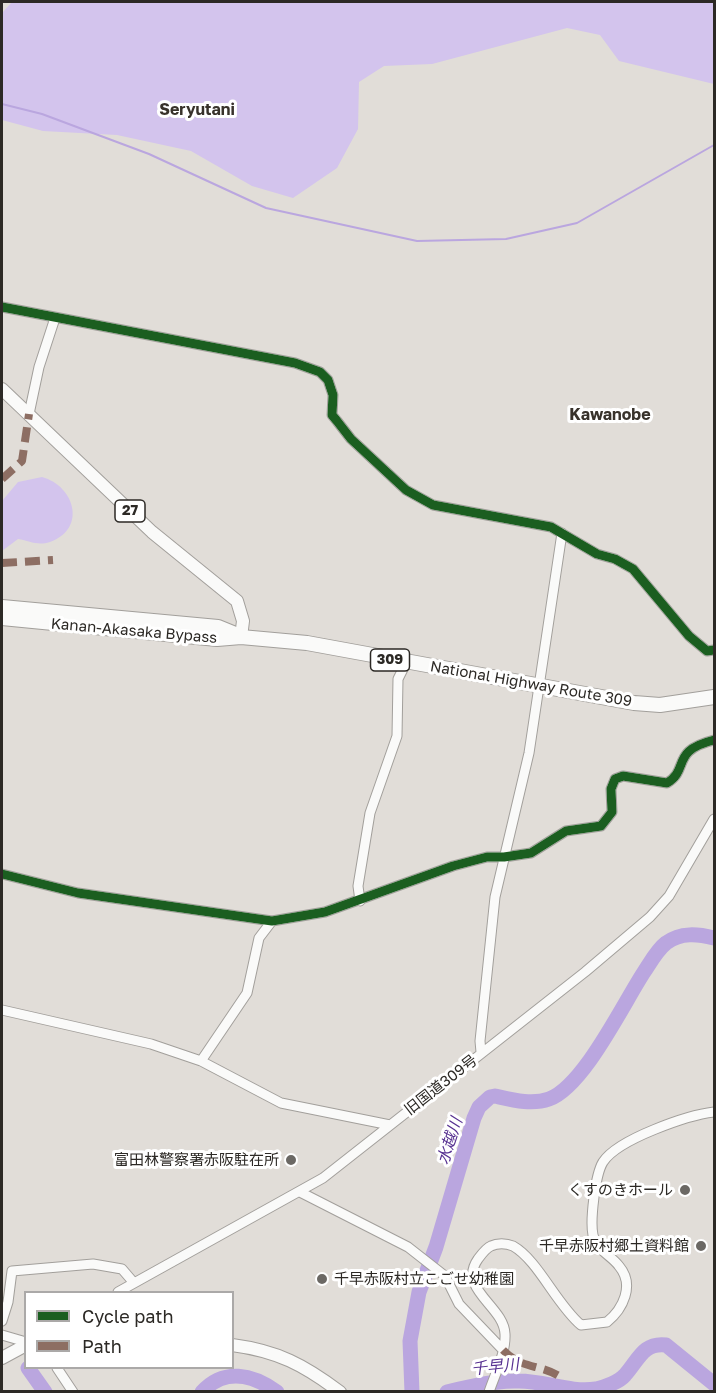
<!DOCTYPE html>
<meta charset="utf-8">
<style>
body{margin:0}
#map{position:relative;width:716px;height:1393px;overflow:hidden;background:#e1ddd8;font-family:"Golos Text",sans-serif}
canvas{display:block}
.frame{position:absolute;inset:0;border:3px solid #2c2925;pointer-events:none}
.legend{position:absolute;left:24px;top:1291px;width:210px;height:78px;box-sizing:border-box;background:#fff;border:2px solid #aba9a8;margin:0;padding:8px 10px;list-style:none;font-size:18px;color:#2c2925}
.legend li{display:flex;align-items:center;gap:12px;height:30px}
.legend b{width:30px;border:2px solid #aba9a8}
</style>
<div id="map">
<canvas width="716" height="1393"></canvas>
<div class="frame"></div>
<ul class="legend">
<li><b style="height:8px;background:#1b5e20"></b>Cycle path</li>
<li><b style="height:8px;background:#8d6e63"></b>Path</li>
</ul>
</div>
<script>
const c = document.querySelector('canvas').getContext('2d');
c.lineJoin = 'round';
function fill(path, color) { c.fillStyle = color; c.fill(path, 'evenodd'); }
function stroke(path, color, width, dash) { c.strokeStyle = color; c.lineWidth = width; c.lineCap = dash ? 'butt' : 'round'; c.setLineDash(dash || []); c.stroke(path); }
function label(font, color, halo, rows, align = 'center') {
  c.font = font + ' "Golos Text","Noto Sans JP",sans-serif'; c.lineWidth = 6; c.setLineDash([]); c.textBaseline = 'middle'; c.strokeStyle = halo; c.fillStyle = color; for (const [text, x, y, turn = 0] of rows) {
    c.save(); c.translate(x, y); c.rotate((+turn || 0) * Math.PI / 180); c.textAlign = isNaN(turn) ? turn : align; if (halo) c.strokeText(text, 0, 0); c.fillText(text, 0, 0); c.restore();
  }
}
fill(new Path2D(`
 M12,2H714V84L619,61L600,35L567,28L432,64L384,66L359,82L358,129L337,168L293,198L252,186L191,151L117,135L43,131L2,120V13Z
 M42,477C75,486 87,529 50,542C37,546 30,541 18,539L2,551V501L18,482Z`), '#d3c4ed');
stroke(new Path2D(`
 M2,104L42,114L149,154L266,208L417,241L506,239L577,223L714,145`), '#baa6df', 2);
stroke(new Path2D(`
 M28,1368L45,1392
 M202,1392C224,1368 252,1374 277,1392
 M412,1392L410,1341L419,1292L436,1247L474,1118L479,1107L490,1097L495,1096C513,1100 532,1105 549,1099C584,1086 623,1004 644,972C650,963 657,950 666,943C681,932 698,934 714,938
 M447,1392C470,1386 496,1380 519,1381C545,1381 570,1393 596,1389C605,1387 619,1382 625,1375C638,1361 643,1342 666,1345L714,1384`), '#baa6df', 15);
const minor = new Path2D(`
 M2,307L295,363L320,372L328,380L333,395L332,415L337,421L351,439L406,490L433,505L551,527L597,554L615,559L633,569L689,636L707,651L714,650
 M29,414L39,367L55,318
 M2,874L78,893L272,921L325,912L453,866L487,857H504L531,853L566,831L601,826L612,812L611,789L615,779L623,776L667,783C690,769 670,751 714,740
 M360,901L358,886L370,813L397,736L398,679L406,663
 M2,1010L151,1044L201,1061L281,1103L390,1125
 M481,1052L480,1041L495,897L529,753L562,533
 M201,1061L247,993L259,938L272,921
 M300,1192L408,1247L445,1276L459,1304L503,1350
 M118,1292L323,1178L585,972L650,917L669,896L714,819
 M2,1321L8,1302L12,1271L93,1264L122,1269L134,1283
 M2,1335L26,1342
 M57,1368L73,1392
 M489,1392C495,1374 506,1353 505,1334C504,1306 457,1289 478,1259C481,1255 486,1248 491,1246C497,1243 506,1243 513,1246C538,1260 556,1304 581,1325L607,1322C623,1309 635,1285 619,1266C611,1255 596,1250 593,1235C590,1221 595,1175 603,1162C618,1139 688,1115 714,1112`);
const major = new Path2D(`
 M2,389L152,532L237,601L243,621L241,637
 M232,1345C278,1351 304,1365 340,1392
 M2,1358L26,1345`);
const highway = new Path2D(`
 M2,607L218,627L240,636
 M2,618L217,639L241,637L307,643L634,703L660,705L714,697`);
stroke(minor, '#a29f9b', 11);
stroke(major, '#a29f9b', 14);
stroke(highway, '#a29f9b', 16);
stroke(minor, '#fafaf9', 9);
stroke(major, '#fafaf9', 12);
stroke(highway, '#fafaf9', 14);
stroke(new Path2D(`
 M2,479L22,461L29,414
 M2,563L53,560
 M503,1350C521,1369 539,1364 559,1376`), '#8d6e63', 8, [15, 8]);
stroke(new Path2D(`
 M2,307L295,363L320,372L328,380L333,395L332,415L337,421L351,439L406,490L433,505L551,527L597,554L615,559L633,569L689,636L707,651L714,650
 M2,874L78,893L272,921L325,912L453,866L487,857H504L531,853L566,831L601,826L612,812L611,789L615,779L623,776L667,783C690,769 670,751 714,740`), '#1b5e20', 9);
for (const [x, y, r, color] of [
 [291,1160,6,"#6b6864"],
 [685,1190,6,"#6b6864"],
 [701,1246,6,"#6b6864"],
 [322,1279,6,"#6b6864"]
]) { const dot = new Path2D(); dot.arc(x, y, r, 0, 2 * Math.PI); c.fillStyle = color; c.fill(dot); stroke(dot, '#fff', 2); }
for (const [x, y, w] of [
 [130,511,30],
 [390,660,39]
]) { const box = new Path2D(); box.roundRect(x - w / 2, y - 11, w, 22, 4.5); c.fillStyle = '#fff'; c.fill(box); stroke(box, '#2c2925', 1.5); }
label('bold 14px', '#2c2925', null, [
 ["27",130,511],
 ["309",390,660]
]);
label('15px', '#2c2925', '#fff', [
 ["Kanan-Akasaka Bypass",134,631,5],
 ["National Highway Route 309",531,684,10],
 ["旧国道309号",441,1085,-38]
]);
label('15px', '#2c2925', '#fff', [
 ["富田林警察署赤阪駐在所",279,1160],
 ["くすのきホール",673,1190],
 ["千早赤阪村郷土資料館",689,1246],
 ["千早赤阪村立こごせ幼稚園",334,1279,"left"]
], 'right');
label('bold 16px', '#38322b', '#fff', [
 ["Seryutani",197,110],
 ["Kawanobe",610,415]
]);
label('italic 16px', '#573191', '#fff', [
 ["水越川",450,1141,-72],
 ["千早川",495,1367,-6]
]);
</script>
